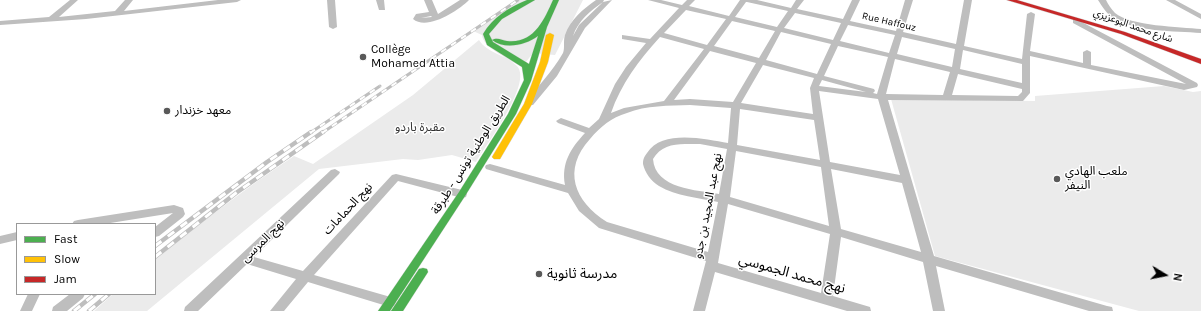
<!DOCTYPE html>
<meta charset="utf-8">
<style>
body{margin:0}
#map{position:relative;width:1201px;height:311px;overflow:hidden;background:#fff;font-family:Karla,sans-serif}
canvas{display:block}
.legend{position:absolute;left:16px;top:223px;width:140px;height:72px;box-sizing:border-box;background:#fff;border:1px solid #999;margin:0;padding:5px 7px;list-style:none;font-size:12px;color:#000}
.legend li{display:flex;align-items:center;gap:8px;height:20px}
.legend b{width:20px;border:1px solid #999}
.north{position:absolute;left:1145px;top:255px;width:40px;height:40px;-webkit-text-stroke:3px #fff;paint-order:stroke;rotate:100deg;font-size:11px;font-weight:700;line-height:16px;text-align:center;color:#000}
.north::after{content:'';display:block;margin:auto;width:14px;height:18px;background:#000;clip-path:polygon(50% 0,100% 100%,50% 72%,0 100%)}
</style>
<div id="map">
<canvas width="1201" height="311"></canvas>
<ul class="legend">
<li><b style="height:5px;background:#4caf50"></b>Fast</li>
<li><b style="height:5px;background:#ffc107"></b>Slow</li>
<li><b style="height:5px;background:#c62828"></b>Jam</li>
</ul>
<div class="north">N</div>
</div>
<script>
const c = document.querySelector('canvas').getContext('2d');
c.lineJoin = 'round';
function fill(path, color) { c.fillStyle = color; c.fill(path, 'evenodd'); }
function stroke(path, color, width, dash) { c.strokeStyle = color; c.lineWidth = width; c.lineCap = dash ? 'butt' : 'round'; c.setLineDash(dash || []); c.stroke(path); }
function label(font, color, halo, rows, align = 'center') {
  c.font = font + ' Karla,"Noto Sans Arabic",sans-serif'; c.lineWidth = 3; c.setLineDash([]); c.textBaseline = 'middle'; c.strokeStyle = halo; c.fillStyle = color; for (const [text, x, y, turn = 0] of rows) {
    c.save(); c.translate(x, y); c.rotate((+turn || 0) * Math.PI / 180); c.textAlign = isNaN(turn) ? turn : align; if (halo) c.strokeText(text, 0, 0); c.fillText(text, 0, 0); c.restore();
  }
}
fill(new Path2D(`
 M520,0H583L555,55L533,53L522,67C512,61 482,47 482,35L473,31Z
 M479,40C488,54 505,54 517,66C533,83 486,145 476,162L452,155L418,160L403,159L319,169L147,311H94L113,294H155V260C200,223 246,188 294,156L313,164L413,95Z
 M1164,86L1193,92L1201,91V311H1139L935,256L891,99L1035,101V96Z`), '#ebebeb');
const fast = new Path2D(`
 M527,0H535L502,19L489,34L493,42L529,64L538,36C526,45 505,50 492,40C497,37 502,40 507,41C534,44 544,20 553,0H559L547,27L531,81L516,114L465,196L390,311H378L459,192L508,114L524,80L522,67L487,45L483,34C493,17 508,8 527,0Z
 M423,268L427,269L428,272L403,311H391L419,269Z`);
const slow = new Path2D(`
 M550,33L554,35L548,62L532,104L500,159H494L492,157L524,104L540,62L546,35Z`);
const jam = new Path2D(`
 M1007,0H1017L1125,32L1201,59V64L1121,34Z`);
stroke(fast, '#dbdbdb', 1);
stroke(slow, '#dbdbdb', 1);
stroke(jam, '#dbdbdb', 1);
fill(new Path2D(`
 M70,0H78L59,17L115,11L125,0H133L124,11L218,0H241L237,2L86,19L0,25V21L49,17Z
 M327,0H335L337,27L333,29L329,27Z
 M376,0H384L385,10H379Z
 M424,0H432L438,14L460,0H469C458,11 427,31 413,19L416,14L429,12ZM431,16L432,17L421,18Z
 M596,0H604L603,2L612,0L585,28L557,76L533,105H527L525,103C538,86 552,72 563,53C565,48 563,41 565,35C570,20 583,9 596,0ZM603,2L579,25L573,36C578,21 590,11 603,2Z
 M648,0H661L682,5L687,0H695L689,6L729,16L740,0H757L791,8L796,0H804L797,9L843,19L852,0H860L850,21L896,31L905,0H913L903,32L956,44L964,0H972L964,46L1022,59L1027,14L1031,12L1035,14L1030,51L1083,63V52L1087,50L1091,52V65L1186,84L1073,23V19H1076L1197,83L1198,85L1197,87L1184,90L1030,56V93L1023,101L888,100L934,256L1107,306L1112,307L1113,311H1089L936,266L945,311H933L923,262L841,237L833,296L870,307L871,311H847L715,272L705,311H693L706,261L599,228L579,211L568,193L486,169L485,167L486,165L490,164L565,185C561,163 571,148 585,133L558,123L556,121L561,118L589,128L599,119L615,84L626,67L646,43L622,39V35L650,39L679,8ZM746,2H747L788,11L777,27L735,17ZM686,10L726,19L707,45L664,33ZM795,13L841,23L833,40L784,28ZM732,21L775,31L759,58L714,46ZM848,25L895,35L889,53L840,41ZM781,32L831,44L817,74L766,60ZM660,37L704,49L664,101L624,108L611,113C621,84 639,60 660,37ZM902,37L955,49L952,67L897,54ZM838,46L888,57L877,94L873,93L875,91L874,89L824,76ZM963,50L1022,64V83L960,69ZM710,51L756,63L733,102L690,99L674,100ZM895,59L950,72L943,95L886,94ZM763,65L814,78L810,88L813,114L741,103ZM958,74L1022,89V92L1018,96L952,95ZM822,80L866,92L819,86ZM819,91L878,99L900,175L830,162ZM690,105L731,108L728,143C705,139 662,129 647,153C644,157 643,159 643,164C645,173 651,181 659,186C676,196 699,198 718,202L708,252L607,222C574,201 562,170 590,139C601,126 611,118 627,113C646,105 669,106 690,105ZM740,109L814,120L820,160L737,145ZM685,144H700L727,149L719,194C697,190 655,189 653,159C660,147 672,144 685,144ZM736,151L821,167L829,226L730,197ZM831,169L902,183L921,252L841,229ZM728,204L830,234L821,293L718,263Z
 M1098,0H1106C1108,4 1111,9 1115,13C1130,26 1180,27 1201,29V33C1175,31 1133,32 1112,17C1106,13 1102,6 1098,0Z
 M1166,0H1175L1201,14V19Z
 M335,169L340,172L339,174L254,257L303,271L392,175L396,174L462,190L466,191L467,194L466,197L462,198L398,181L314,275L394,298L396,302L394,306L390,307L308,282L284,311H270L296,279L247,264L198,311H184L185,307L331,170Z
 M174,205L183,208L185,214L183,217L159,236L155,237V227L173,213L104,224H72L74,221L78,220Z
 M17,232V240L0,244V236Z
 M28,294H40L32,311H20Z
 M70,294H85L83,298L67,311H52L53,307Z`), '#bebebe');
fill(fast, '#4caf50');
fill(slow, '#ffc107');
fill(jam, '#c62828');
const railFar1 = new Path2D(`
 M310,133L380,86
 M322,133L518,0`);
const rail = new Path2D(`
 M155,246L267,162L311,132
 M155,257L236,193L323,132
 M74,311L95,294
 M89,311L109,294`);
stroke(railFar1, '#bebebe', 3);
stroke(rail, '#bebebe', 4.5);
stroke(railFar1, '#fff', 2, [6]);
stroke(rail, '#fff', 3, [8]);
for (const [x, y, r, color] of [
 [363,57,4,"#595959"],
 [167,111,4,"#595959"],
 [1057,179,4,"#595959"],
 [539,274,4,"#595959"]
]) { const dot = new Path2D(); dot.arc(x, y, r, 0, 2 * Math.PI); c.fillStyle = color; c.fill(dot); stroke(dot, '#fff', 1.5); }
label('10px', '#000', '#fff', [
 ["Rue Haffouz",889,22,13],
 ["شارع محمد البوعزيزي",1133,26,19]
]);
label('12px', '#000', '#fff', [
 ["Collège",371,50],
 ["Mohamed Attia",371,64],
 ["معهد خزندار",175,111],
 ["ملعب الهادي",1065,172],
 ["النيفر",1065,186]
], 'left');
label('12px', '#323232', '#fff', [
 ["مقبرة باردو",420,128]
]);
label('12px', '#000', '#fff', [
 ["الطريق الوطنية تونس - طبرقة",471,155,-58],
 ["نهج عبد المجيد بن جدو",708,206,-79],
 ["نهج الحمامات",348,209,-47],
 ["نهج المرسى",263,241,-45]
]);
label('14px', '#000', '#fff', [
 ["مدرسة ثانوية",547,274]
], 'left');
label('14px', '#000', '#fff', [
 ["نهج محمد الجموسي",792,274,16]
]);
</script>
